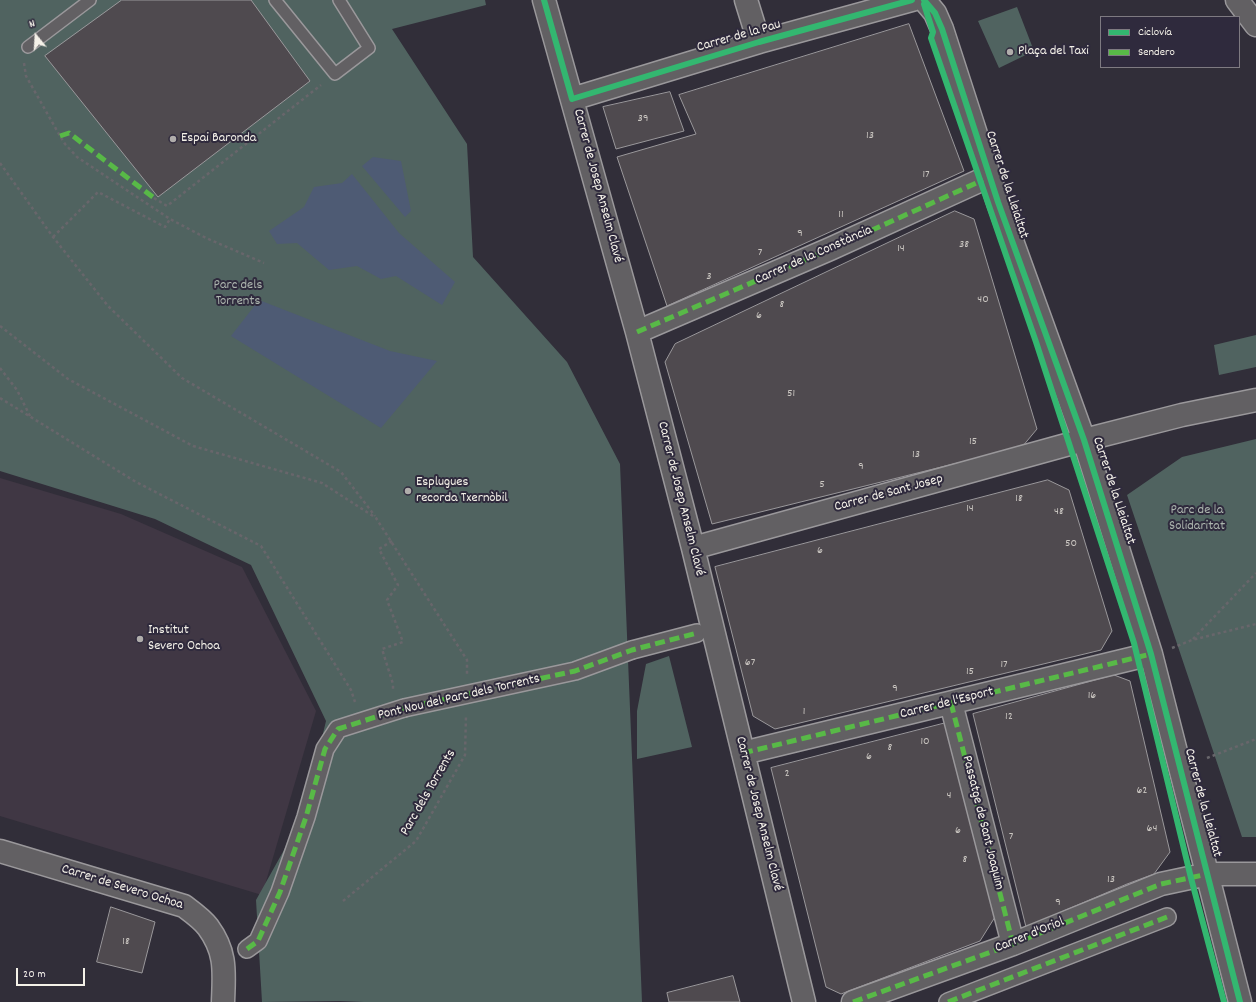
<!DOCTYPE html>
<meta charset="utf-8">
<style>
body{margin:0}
#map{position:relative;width:1256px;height:1002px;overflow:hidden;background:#312e39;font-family:Dekko,sans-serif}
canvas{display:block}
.legend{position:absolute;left:1100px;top:16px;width:140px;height:52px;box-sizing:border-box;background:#2f2a3d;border:1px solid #7e7a81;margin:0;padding:5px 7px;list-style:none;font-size:12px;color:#f4f1e8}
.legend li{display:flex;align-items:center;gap:8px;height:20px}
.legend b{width:20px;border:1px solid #7e7a81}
.north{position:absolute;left:16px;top:16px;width:40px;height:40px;-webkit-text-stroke:3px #2f2a3d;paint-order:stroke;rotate:342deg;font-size:11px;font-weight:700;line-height:16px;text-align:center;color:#f4f1e8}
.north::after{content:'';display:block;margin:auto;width:14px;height:18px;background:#f4f1e8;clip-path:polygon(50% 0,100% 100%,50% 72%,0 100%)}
.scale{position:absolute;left:16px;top:968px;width:69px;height:18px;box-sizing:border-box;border:2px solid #f4f1e8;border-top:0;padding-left:5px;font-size:12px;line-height:14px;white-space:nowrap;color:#f4f1e8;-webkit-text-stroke:3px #2f2a3d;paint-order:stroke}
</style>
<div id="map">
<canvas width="1256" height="1002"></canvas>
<ul class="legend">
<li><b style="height:5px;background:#33b770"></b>Ciclovía</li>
<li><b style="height:5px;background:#58b947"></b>Sendero</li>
</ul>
<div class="north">N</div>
<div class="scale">20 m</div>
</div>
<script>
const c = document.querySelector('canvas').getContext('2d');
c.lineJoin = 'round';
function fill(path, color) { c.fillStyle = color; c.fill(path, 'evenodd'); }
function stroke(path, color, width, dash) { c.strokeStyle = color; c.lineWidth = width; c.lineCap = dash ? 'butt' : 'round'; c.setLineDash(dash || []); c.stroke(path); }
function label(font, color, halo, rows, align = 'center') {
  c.font = font + ' Dekko,sans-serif'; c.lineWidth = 4; c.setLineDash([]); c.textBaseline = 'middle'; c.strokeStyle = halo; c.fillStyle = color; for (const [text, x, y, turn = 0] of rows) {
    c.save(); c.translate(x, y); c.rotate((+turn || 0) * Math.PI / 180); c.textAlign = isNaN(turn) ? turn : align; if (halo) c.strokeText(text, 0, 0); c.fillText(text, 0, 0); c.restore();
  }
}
fill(new Path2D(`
 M0,478L121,514L242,567L316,711L262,895L0,816Z`), '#403744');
fill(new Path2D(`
 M0,0H485L486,5L392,29L467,144L473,257L567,362L620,464L642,1002H364L340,1001L262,1002L256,900L284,850L301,809L320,746L326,721L251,565L155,519L0,471Z
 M1017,7L1034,51L999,68L978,21Z
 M1256,335V367L1219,375L1214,345Z
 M1256,439V837H1242L1127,495L1182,457Z
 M669,656L692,747L637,759V711L646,664Z`), '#506360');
fill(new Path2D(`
 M373,157L401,161L411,211L405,217L362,166Z
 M352,174L399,233L455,282L442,305L396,276L381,279L357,266L329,270L297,243L277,244L269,231L304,207L314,187L342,183Z
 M259,300L390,351L437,361L381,428L231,336Z`), '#4e5b74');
const building = new Path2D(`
 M122,0H251L310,81L158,197L45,56Z
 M909,24L964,171L667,306L617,157L696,134L679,95Z
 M670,92L684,131L616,149L603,107Z
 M955,211L974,219L1037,429L1022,447L712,524L665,362L675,344Z
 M1048,480L1069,490L1112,631L1101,650L775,729L753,716L715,567Z
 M1114,675L1130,681L1170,852L1154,874L1127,884L1026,927L973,714Z
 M946,723L995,917L980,941L841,994L826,987L771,768Z
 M111,907L155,922L142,973L97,962Z
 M733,976L740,1002H669L667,993Z`);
fill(building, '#4f4a4f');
stroke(building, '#9a989b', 1);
const service = new Path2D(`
 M275,0L335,74L369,48L339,0
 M28,47L90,0`);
const pedestrian = new Path2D(`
 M632,650L697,633
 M247,949L258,941L280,892L306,817L325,749L338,729L404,708
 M948,1002L1167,917`);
const minor = new Path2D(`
 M544,0L637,332L693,548L804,1002
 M746,0L759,42
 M924,0L935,13L942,29L998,202L1084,440L1151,654L1240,1002
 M572,99L759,42L912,0
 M637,332L830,249L990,176
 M693,548L1084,440L1182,415L1256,400
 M951,703L1013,944
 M743,753L1151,654
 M0,851L184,906C192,912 202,919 208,927C227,953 224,972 223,1002
 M853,1002L1013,944L1161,884L1208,874H1256`);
const trunk = new Path2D(`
 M1237,0L1256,25`);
stroke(service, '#9a989b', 14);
stroke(pedestrian, '#9a989b', 20);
stroke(minor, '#9a989b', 25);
stroke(trunk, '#9a989b', 25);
stroke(new Path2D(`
 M24,63L26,76L60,136L65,144L77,157L170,219L206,238L264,263
 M0,163L53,237L108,306L182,378L341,472L375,516
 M154,198L167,206L321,85
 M53,237L98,192L165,227L170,219
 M0,326L68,379L193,446L322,483L376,518L467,660V674
 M0,368L17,390L30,416
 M0,398L136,482L261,546L351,690L355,702
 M392,541L379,549L398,585L387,600L403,642L382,649L393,684V690
 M1193,639L1256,573
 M1172,648L1192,640L1256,624
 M1207,758L1256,739
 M343,901L416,841L465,755L466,715`), '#68666b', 2.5, [3, 3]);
stroke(service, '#626063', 11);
stroke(pedestrian, '#626063', 17);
stroke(minor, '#626063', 22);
stroke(trunk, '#626063', 22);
const pedestrianBridge = new Path2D(`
 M404,708L575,671L632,650`);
stroke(pedestrianBridge, '#9a989b', 20, []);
stroke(pedestrianBridge, '#626063', 17);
stroke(new Path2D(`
 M60,136L69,133L154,198
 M637,332L830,249L983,180
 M951,703L1013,944
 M743,753L1151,654
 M247,949L258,941L280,892L306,817L325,749L338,729L404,708L575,671L632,650L697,633
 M853,1002L1013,944L1161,884L1208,874
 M948,1002L1167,917`), '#58b947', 5, [10, 5]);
stroke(new Path2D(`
 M544,0L572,99L759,42L912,0
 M924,0L935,13L942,29L998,202L1084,440L1151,654L1240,1002
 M924,4L933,32L931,38L1036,342L1134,643L1191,878L1224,1002`), '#33b770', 6);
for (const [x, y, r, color] of [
 [1010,52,4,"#b0adab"],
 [173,139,4,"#b0adab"],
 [408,491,4,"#b0adab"],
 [140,639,4,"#b0adab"]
]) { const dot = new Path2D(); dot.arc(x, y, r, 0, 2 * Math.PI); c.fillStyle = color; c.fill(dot); stroke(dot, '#2f2a3d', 1.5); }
label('12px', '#cbc7c2', null, [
 ["39",643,119],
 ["13",870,136],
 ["17",926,175],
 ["11",841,215],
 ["9",800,234],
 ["38",964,245],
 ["14",901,249],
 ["7",760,253],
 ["3",709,277],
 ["40",983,300],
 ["8",782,305],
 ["6",759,316],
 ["51",791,394],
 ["15",973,442],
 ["13",916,455],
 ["9",861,467],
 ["5",822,485],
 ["18",1019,499],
 ["14",970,509],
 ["48",1059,512],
 ["50",1071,544],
 ["6",820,551],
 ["67",750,663],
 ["17",1004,665],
 ["15",970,672],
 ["9",895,689],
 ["16",1092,696],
 ["1",804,712],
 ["12",1009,717],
 ["10",925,742],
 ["8",890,748],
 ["6",869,757],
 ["2",787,774],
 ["62",1142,791],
 ["4",949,796],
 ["64",1152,829],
 ["6",958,831],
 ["7",1011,837],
 ["8",965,860],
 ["13",1111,880],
 ["9",1058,903],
 ["18",126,942]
]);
label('14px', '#f4f1e8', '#2f2a3d', [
 ["Carrer de la Pau",739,37,-16],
 ["Carrer de la Lleialtat",1006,185,72],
 ["Carrer de Josep Anselm Clavé",597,186,75],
 ["Carrer de la Constància",814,256,-24],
 ["Carrer de la Lleialtat",1113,491,72],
 ["Carrer de Sant Josep",889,494,-15],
 ["Carrer de Josep Anselm Clavé",680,499,76],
 ["Pont Nou del Parc dels Torrents",459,698,-13],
 ["Carrer de l'Esport",947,704,-14],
 ["Parc dels Torrents",429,793,-60],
 ["Carrer de la Lleialtat",1202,803,75],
 ["Carrer de Josep Anselm Clavé",758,814,76],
 ["Passatge de Sant Joaquim",982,823,76],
 ["Carrer de Severo Ochoa",122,888,17],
 ["Carrer d'Oriol",1030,936,-22]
]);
label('14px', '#f4f1e8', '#2f2a3d', [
 ["Plaça del Taxi",1018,52],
 ["Espai Baronda",181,139],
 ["Esplugues",416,483],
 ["recorda Txernòbil",416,499],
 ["Institut",148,631],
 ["Severo Ochoa",148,647]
], 'left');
label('14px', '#acb5ae', '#2f2a3d', [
 ["Parc dels",238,286],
 ["Torrents",238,302],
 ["Parc de la",1197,511],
 ["Solidaritat",1197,527]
]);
</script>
